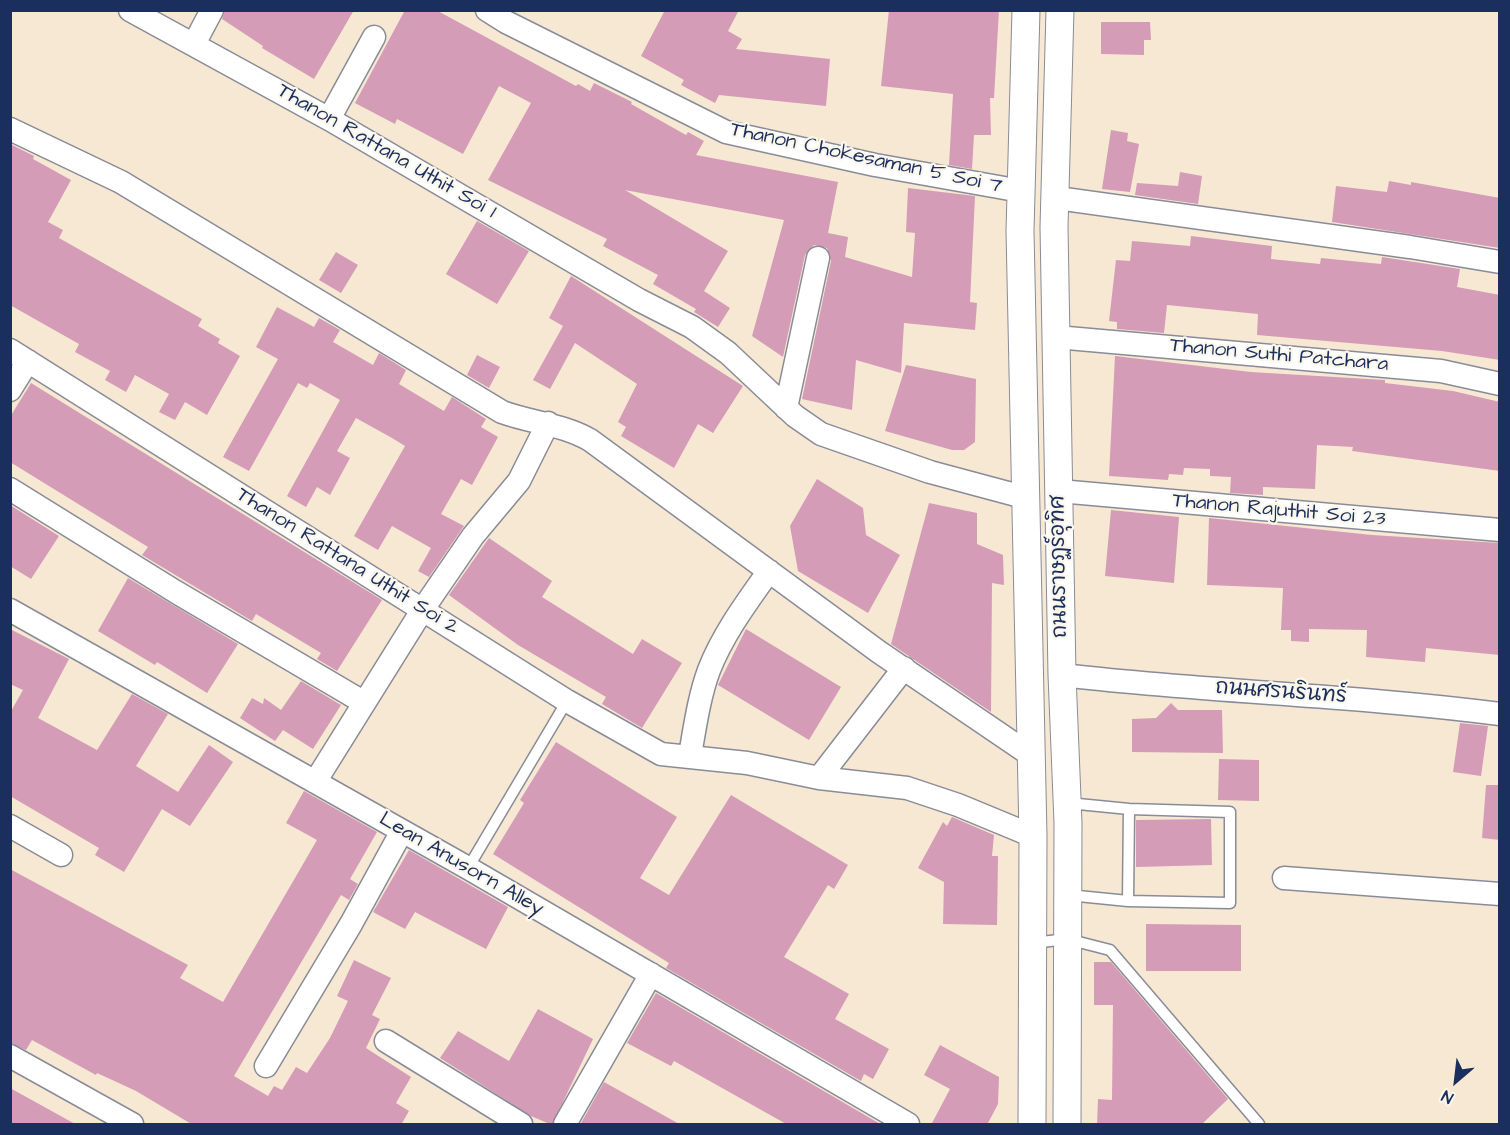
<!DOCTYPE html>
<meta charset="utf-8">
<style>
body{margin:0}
#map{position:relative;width:1510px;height:1135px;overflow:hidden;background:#f7e8d3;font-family:"Architects Daughter",sans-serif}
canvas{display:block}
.frame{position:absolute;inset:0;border:12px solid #1b2f5e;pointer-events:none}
.north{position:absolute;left:1426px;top:1051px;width:60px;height:60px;-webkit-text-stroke:4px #fbf7ec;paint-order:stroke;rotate:208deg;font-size:16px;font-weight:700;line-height:24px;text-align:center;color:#1b2f5e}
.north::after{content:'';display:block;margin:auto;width:21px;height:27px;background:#1b2f5e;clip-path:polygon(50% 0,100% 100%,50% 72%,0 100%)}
</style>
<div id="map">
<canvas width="1510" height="1135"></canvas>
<div class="frame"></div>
<div class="north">N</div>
</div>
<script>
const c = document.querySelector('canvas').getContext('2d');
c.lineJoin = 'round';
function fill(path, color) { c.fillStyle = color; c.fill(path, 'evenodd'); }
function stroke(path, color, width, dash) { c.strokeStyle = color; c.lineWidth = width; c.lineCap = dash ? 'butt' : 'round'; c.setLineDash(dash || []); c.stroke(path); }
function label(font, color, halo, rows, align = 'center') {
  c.font = font + ' "Architects Daughter","Playpen Sans Thai",sans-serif'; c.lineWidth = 4.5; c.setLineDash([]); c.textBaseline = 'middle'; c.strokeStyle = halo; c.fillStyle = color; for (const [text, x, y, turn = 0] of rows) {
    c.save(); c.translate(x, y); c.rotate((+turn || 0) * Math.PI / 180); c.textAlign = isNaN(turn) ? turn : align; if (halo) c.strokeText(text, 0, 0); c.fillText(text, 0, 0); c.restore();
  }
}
fill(new Path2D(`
 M225,10H354L314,79L262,48L263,46L222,19Z
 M405,10H436L576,86L578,84L590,91L594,83L632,102L631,104L686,135L688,132L704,141L696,155L838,182L828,233L848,237L845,257L912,277L915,233L906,232L908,188L975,196L970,302L977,303L975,330L904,323L901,373L856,360L852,410L802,399L831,261L827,248L814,245L805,255L783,357L752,336L784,220L625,190L728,251L704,291L730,308L718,327L694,312L696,309L653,284L658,275L603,246L607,239L488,180L531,103L499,86L463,154L397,119L395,124L355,103Z
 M665,10H739L728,31L742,39L736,49L830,59L826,106L719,95L715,103L681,85L684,80L641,56Z
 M889,10H999L994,98H990L991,135H974L972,169L949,165L953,94L881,86Z
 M1101,22H1150L1151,40H1144V55L1101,54Z
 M1111,130L1128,133L1127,141L1139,144L1130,192L1102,189Z
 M10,144L34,156L33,159L71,180L48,222L63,230L59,238L202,319L198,326L220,339L218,343L240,356L207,415L185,402L175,420L159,412L169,394L135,375L126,392L105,380L110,371L75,352L79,344L10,305Z
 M1180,172L1202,176L1198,204L1135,195L1137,183L1178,186Z
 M1389,181L1411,185V182L1500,198V248L1332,222L1336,186L1387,192Z
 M477,221L529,251L497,304L446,274Z
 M1191,236L1272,246L1271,259L1320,264L1321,258L1381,264L1382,257L1460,269L1457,287L1500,295V360L1442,351L1257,335L1258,314L1167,305L1164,333L1117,329V322L1109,321L1116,260L1130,261L1132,241L1190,246Z
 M336,252L358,265L341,293L319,280Z
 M571,276L743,386L713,433L698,424L674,468L621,436L626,427L618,422L637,384L575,343L550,389L533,380L563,326L549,318Z
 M277,307L314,327L319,318L340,330L333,342L373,365L379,353L406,370L399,384L444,411L452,397L486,419L481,427L498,437L472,485L461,479L441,514L464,526L429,577L418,571L431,548L392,526L378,550L354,536L405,446L392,438L356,418L337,451L350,458L330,495L317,487L306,507L287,496L340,400L310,383L307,388L298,383L249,471L223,457L278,359L256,347Z
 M477,355L500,367L489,388L467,375Z
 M1115,356L1251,372L1385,380V383L1453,391L1500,402V471L1352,451L1353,447L1317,445L1315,489L1263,487V495L1230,493L1231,477L1210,476V469L1184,468L1183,475L1169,474L1168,480L1109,476Z
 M906,365L976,379L975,442L964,450H952L885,431Z
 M31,383L382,600L337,671L317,659L321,653L256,614L252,621L142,555L148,547L10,462V417Z
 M817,479L863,508L866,535L900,555L868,613L798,571L790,526Z
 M929,503L977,513V544L1003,555L1004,585L992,583L991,712L891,644Z
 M10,505L59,536L31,579L10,566Z
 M1111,510L1179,517L1174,583L1105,576Z
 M1209,518L1372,535L1500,543V655L1426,648L1425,662L1366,657L1367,630L1309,629V642L1291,641V630H1281L1283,588L1207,585Z
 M489,538L552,581L542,597L633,654L642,639L682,663L642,728L602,704L606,697L518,645L449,595Z
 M128,578L238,644L207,693L157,662L155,665L98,631Z
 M10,629L69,659L38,718L97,750L132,694L168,714L136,766L178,792L209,745L233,762L190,826L162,809L124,872L95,855L99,848L10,796V713L23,690L10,684Z
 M746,629L841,687L809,740L718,685Z
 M301,681L341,705L313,749L283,730L275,741L240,718L252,698L263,704L264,698L281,710Z
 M1171,703L1178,710H1222L1223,753L1132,752V719L1156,718Z
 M1460,723L1488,726L1481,776L1453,772Z
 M556,742L677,817L640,878L669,895L731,795L848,865L834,889L828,885L784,957L849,994L835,1019L889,1049L873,1079L864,1074L861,1081L666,968L669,963L493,854L524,803L520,800Z
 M1219,759L1259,760V801L1218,800Z
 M1486,785H1500V840L1482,838Z
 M304,791L377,832L350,879L358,884L349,900L341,895L234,1076L268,1096L274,1086L282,1090L296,1067L307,1073L330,1038L348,1001L337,996L354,960L391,978L372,1015L380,1019L366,1048L411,1077L396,1103L409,1111L401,1125H193L136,1091L97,1073L96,1075L32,1040L26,1050L10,1043V869L188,965L180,978L223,1002L317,840L286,823Z
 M952,817L994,835L992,856H998L997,925L943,924L944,882L918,868L943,822L947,826Z
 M1211,819L1212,865L1136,867V820Z
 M409,850L508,907L486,949L415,912L405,929L373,912Z
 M1146,924L1241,925V971H1146Z
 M1094,962H1111L1228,1099L1201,1125H1097L1098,1099L1112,1100L1113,1005H1094Z
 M656,993L882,1125H788L674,1061L671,1066L627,1043Z
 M538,1009L593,1039L552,1125L531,1116L440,1058L458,1031L509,1061Z
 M940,1045L999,1077L998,1104L987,1125H931L950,1089L924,1075Z
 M604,1082L681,1125H580Z
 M10,1088L77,1125H10Z`), '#d49cb7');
const service = new Path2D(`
 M468,868L567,701
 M1068,895L1128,901L1230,903V812L1129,809L1068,803
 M1128,901L1129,809
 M1033,943L1067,939L1110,950L1259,1124`);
const minor = new Path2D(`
 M130,10L329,119L639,300L692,327L728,353L795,416L821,434L930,472L1027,498
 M487,10L506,22L726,132L875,165L1021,191
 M194,44L212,10
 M329,119L374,37
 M10,129L121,182L502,412C532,423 562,424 590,440L879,652L1032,756
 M1057,198L1410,247L1500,262
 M1056,337L1441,371L1500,384
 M10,350L567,701L661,754L747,763L819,778L907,788L958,805L1033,836
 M10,390L28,361
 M786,408L818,258
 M10,489L176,592L363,702
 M1059,491L1500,530
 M10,610L468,868L908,1124
 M1062,675C1207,692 1354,695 1500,714
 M690,755C695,727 699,697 709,670C723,634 747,602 769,571
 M819,778L904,668
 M315,782L423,609L473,536L519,481L548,423
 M10,826L61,855
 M1284,878L1500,894
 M386,1041L521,1124
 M10,1056L132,1124
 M266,1066L351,924L402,831
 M565,1124L651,974`);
const tertiary = new Path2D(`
 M1026,10L1020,231L1033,836L1032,1124
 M1060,10L1054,227L1062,675L1068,823L1067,1124`);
stroke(service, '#898c98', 13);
stroke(minor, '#898c98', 25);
stroke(tertiary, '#898c98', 29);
stroke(service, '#fff', 10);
stroke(minor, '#fff', 22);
stroke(tertiary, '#fff', 27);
label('21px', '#1b2f5e', '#fbf7ec', [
 ["Thanon Rattana Uthit Soi 1",386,152,30],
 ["Thanon Chokesaman 5 Soi 7",866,159,12],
 ["Thanon Suthi Patchara",1279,356,5],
 ["Thanon Rajuthit Soi 23",1279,511,5],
 ["Thanon Rattana Uthit Soi 2",347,562,32],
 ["ถนนราษฏร์อุทิศ",1060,567,-91],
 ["ถนนศรนรินทร์",1281,693,4],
 ["Lean Anusorn Alley",461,865,30]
]);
</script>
